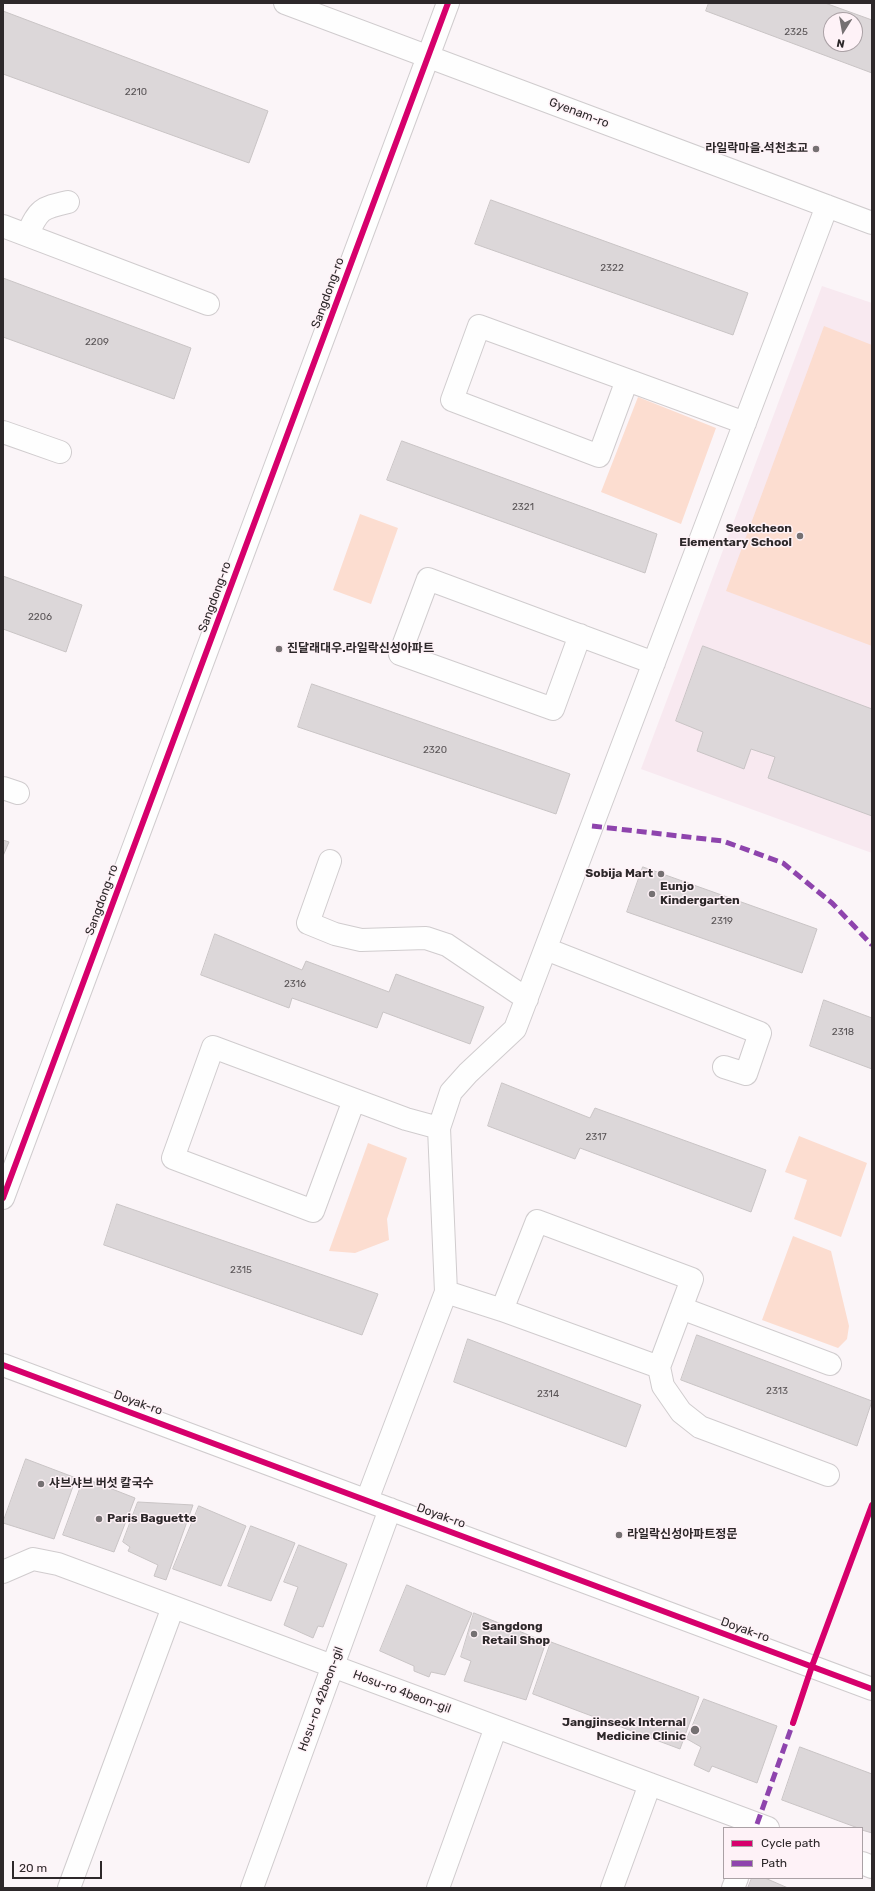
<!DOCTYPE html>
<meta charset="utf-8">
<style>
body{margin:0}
#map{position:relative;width:875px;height:1891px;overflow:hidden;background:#fbf5f8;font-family:Rubik,sans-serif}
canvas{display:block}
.frame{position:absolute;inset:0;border:4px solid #2d282a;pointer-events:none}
.legend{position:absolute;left:723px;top:1827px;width:140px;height:52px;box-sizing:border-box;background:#fef2f7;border:1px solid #aaa1a5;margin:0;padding:5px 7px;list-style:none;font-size:12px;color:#2d282a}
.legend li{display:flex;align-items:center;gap:8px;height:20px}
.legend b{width:20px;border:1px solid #aaa1a5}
.north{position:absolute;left:823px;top:12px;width:40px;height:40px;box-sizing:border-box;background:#fef2f7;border:1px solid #aaa1a5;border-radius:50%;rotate:191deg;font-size:11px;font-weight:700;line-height:16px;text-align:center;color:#2d282a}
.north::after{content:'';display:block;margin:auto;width:14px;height:18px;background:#757072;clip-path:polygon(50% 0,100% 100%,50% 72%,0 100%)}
.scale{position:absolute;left:12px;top:1861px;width:90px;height:18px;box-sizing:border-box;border:2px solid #2d282a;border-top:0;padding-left:5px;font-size:12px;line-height:14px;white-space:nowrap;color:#2d282a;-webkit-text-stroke:3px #fef2f7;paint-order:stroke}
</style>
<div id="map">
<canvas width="875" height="1891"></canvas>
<div class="frame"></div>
<ul class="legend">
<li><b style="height:5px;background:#d6006c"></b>Cycle path</li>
<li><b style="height:5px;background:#8e44ad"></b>Path</li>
</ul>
<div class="north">N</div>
<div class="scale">20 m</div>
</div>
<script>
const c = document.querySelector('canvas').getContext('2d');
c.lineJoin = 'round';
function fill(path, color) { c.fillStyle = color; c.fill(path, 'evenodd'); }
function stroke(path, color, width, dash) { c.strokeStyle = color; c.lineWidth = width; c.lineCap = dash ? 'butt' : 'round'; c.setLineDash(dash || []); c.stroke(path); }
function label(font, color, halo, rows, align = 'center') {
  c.font = font + ' Rubik,"Noto Sans KR",sans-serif'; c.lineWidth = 3; c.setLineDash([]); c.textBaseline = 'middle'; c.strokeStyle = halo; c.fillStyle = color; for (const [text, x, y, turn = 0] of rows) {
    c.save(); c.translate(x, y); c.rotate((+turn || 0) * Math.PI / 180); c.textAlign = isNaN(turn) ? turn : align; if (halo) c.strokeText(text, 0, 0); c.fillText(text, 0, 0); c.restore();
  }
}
fill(new Path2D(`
 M822,286L872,303V853L641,769Z`), '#f8e9f0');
fill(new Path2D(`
 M824,326L872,345V646L726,591Z
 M638,397L716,428L681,524L601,492Z
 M360,514L398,528L371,604L333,590Z
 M799,1136L867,1163L841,1237L794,1219L807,1180L785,1172Z
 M368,1143L407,1158L387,1219L389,1240L355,1253L329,1251Z
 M793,1236L831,1251L849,1326L847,1339L838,1348L762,1320Z`), '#fcddd0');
const building = new Path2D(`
 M709,3H825L872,20V73L706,11ZM831,20H855V44H831Z
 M3,11L268,111L249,163L3,74Z
 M491,200L748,293L733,335L475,244Z
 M3,278L191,348L174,399L3,337Z
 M402,441L657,534L645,573L387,480Z
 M3,576L82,605L66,652L3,629Z
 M703,646L872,709V816L768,778L775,757L751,749L744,769L697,751L703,732L676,721Z
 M312,684L570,774L556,814L298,727Z
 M3,840L9,842L3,856Z
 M643,867L817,929L802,973L627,912Z
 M215,934L302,970L306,961L389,992L396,974L484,1007L470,1044L383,1012L377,1028L292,998L289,1008L201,975Z
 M824,1000L872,1018V1069L810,1046Z
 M502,1083L590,1118L595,1108L766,1170L751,1212L580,1148L575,1159L488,1126Z
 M117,1204L378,1294L362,1335L104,1245Z
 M697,1335L872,1401L857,1446L681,1380Z
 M468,1339L641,1405L626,1447L454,1382Z
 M26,1459L76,1478L54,1539L3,1523Z
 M84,1478L135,1498L114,1552L63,1535Z
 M138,1502L193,1505L166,1580L154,1576L158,1565L128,1551L130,1547L123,1542Z
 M199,1506L246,1526L221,1586L173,1569Z
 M251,1526L295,1543L271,1601L228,1586Z
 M299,1545L347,1564L323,1627L318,1626L313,1638L284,1625L298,1587L284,1582Z
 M407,1585L472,1613L445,1675L431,1672L429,1677L414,1671V1666L380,1651Z
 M474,1613L546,1642L526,1700L464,1681L471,1661L461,1657Z
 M551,1642L699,1697L680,1749L533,1694Z
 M704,1699L777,1726L757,1783L712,1766L709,1772L694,1765L701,1747L687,1739Z
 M800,1747L872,1774V1833L862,1830V1828H858L782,1800Z
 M752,1878H765L788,1888H748Z`);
fill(building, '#dcd7d9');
stroke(building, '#c9c4c5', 1);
const minor = new Path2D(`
 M285,3L872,223
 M3,226L208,304
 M27,235C39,209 41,208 68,202
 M627,380L599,456L452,400L479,326L745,423
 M3,432L60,452
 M580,635L553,709L400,654L428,579L654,663
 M3,788L18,793
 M330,861L308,923L335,934L361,940L426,938L447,945L527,999
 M546,949L760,1033L746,1074L724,1067
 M354,1100L313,1211L173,1158L213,1047L406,1119L439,1128
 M3,1198L448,3
 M446,1292L502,1310L659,1367L663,1386L681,1412L700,1427L828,1475
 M681,1308L830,1364
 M502,1310L537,1221L692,1279L659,1367
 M3,1365L872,1689
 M367,1500L446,1292L439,1128L451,1092L468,1073L515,1029L827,206
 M3,1572L33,1559L58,1564L768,1828
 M862,1863L872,1867
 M69,1888L173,1607
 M252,1888L390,1509
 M438,1888L496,1727
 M612,1888L650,1784
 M733,1888L737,1878`);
stroke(minor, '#d0ccce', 24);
stroke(minor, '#fefefe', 22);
stroke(new Path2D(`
 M592,826L723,841L783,863L832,903L872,945
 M757,1824L793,1723`), '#8e44ad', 5, [10, 5]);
stroke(new Path2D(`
 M3,1198L448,3
 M3,1365L872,1689
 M793,1723L812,1666L872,1505`), '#d6006c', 6);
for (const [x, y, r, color] of [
 [816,149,4,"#757072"],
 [800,536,4,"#757072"],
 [279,649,4,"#757072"],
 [661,874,4,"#757072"],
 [652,894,4,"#757072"],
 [41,1484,4,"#757072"],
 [99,1519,4,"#757072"],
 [619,1535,4,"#757072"],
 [474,1634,4,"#757072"],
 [695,1730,5,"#757072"]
]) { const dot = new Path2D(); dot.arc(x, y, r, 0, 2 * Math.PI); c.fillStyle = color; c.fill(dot); stroke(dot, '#fef2f7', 1.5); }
label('10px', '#595456', null, [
 ["2325",796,32],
 ["2210",136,92],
 ["2322",612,268],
 ["2209",97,342],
 ["2321",523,507],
 ["2206",40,617],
 ["2320",435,750],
 ["2319",722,921],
 ["2316",295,984],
 ["2318",843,1032],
 ["2317",596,1137],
 ["2315",241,1270],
 ["2313",777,1391],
 ["2314",548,1394]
]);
label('12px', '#2d282a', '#fef2f7', [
 ["Gyenam-ro",579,113,21],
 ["Sangdong-ro",328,293,-70],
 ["Sangdong-ro",215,597,-70],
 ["Sangdong-ro",102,900,-70],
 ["Doyak-ro",138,1403,20],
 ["Doyak-ro",441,1516,20],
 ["Doyak-ro",745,1630,20],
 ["Hosu-ro 4beon-gil",402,1692,20],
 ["Hosu-ro 42beon-gil",321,1699,-70]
]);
label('bold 12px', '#2d282a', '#fef2f7', [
 ["라일락마을.석천초교",808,149,"right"],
 ["Seokcheon",792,529,"right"],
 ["Elementary School",792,543,"right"],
 ["진달래대우.라일락신성아파트",287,649],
 ["Sobija Mart",653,874,"right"],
 ["Eunjo",660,887],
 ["Kindergarten",660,901],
 ["샤브샤브 버섯 칼국수",49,1484],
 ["Paris Baguette",107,1519],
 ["라일락신성아파트정문",627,1535],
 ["Sangdong",482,1627],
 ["Retail Shop",482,1641],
 ["Jangjinseok Internal",686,1723,"right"],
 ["Medicine Clinic",686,1737,"right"]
], 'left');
</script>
